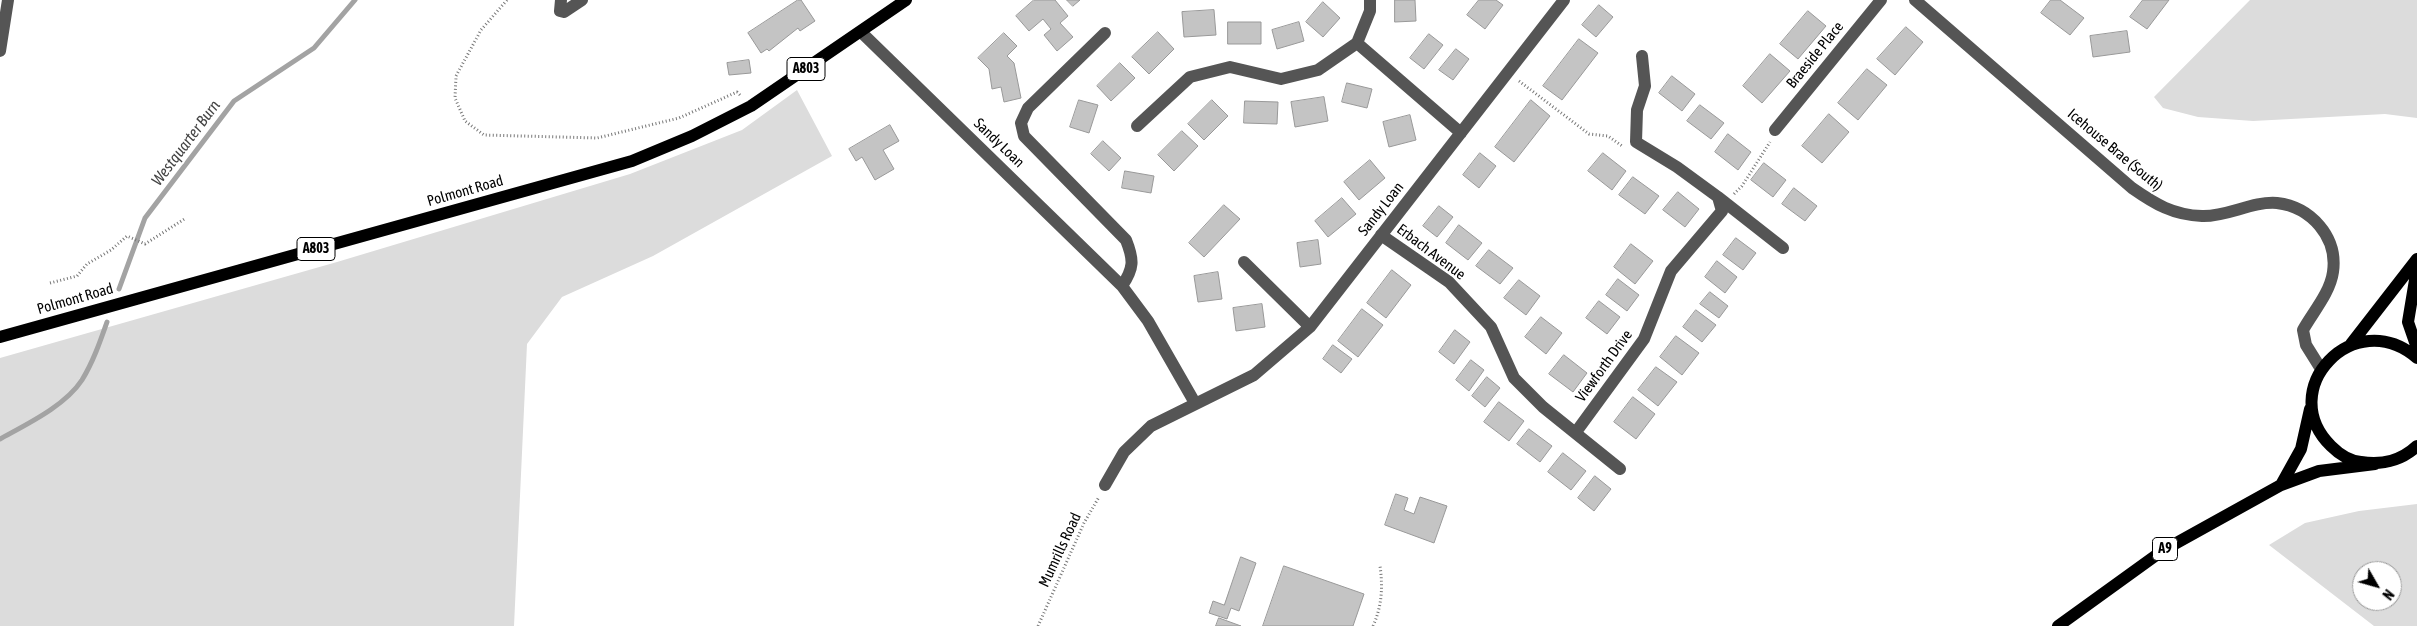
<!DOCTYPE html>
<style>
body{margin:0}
#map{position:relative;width:2417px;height:626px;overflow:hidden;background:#fff;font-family:"Asap Condensed",sans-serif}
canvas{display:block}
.north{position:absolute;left:2352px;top:561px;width:50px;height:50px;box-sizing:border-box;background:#fff;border:1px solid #999;border-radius:50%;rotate:128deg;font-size:14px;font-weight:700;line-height:20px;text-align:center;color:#000}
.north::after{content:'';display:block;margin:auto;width:18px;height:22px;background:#000;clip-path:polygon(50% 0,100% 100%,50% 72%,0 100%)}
</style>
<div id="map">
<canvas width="2417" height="626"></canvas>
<div class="north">N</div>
</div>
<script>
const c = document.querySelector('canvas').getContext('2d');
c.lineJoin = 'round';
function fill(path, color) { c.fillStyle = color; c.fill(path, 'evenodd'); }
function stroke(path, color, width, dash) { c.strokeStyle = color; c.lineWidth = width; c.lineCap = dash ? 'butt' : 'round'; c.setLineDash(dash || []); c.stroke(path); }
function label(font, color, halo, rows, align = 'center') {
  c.font = font + ' "Asap Condensed",sans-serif'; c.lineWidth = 4; c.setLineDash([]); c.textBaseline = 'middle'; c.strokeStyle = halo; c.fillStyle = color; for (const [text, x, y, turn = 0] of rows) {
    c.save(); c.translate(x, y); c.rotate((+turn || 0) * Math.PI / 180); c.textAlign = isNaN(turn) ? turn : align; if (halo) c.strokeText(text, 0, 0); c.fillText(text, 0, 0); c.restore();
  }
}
fill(new Path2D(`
 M2250,0H2417V118L2385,114L2253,121L2198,117L2163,108L2154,97Z
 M797,90L832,156L653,256L562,297L527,344L514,626H0V358L337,262L630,174L742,130Z
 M2417,504V626H2374L2269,545L2305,523L2359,511ZM2362,571H2392V601H2362Z`), '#dcdcdc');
stroke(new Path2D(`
 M119,289L145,218L234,101L314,48L355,0
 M0,439C27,424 65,406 82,380C93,362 100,342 107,322`), '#a3a3a3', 5);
const building = new Path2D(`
 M798,0H801L815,21L800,31L798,28L769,51L767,49L761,53L748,33Z
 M1034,0H1055L1068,16L1060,23L1073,37L1057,51L1044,35L1051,29L1043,19L1029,31L1016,16Z
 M1067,0H1080L1073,6Z
 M1395,0H1415L1416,21L1395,22Z
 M1479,0H1496L1503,5L1485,29L1467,15Z
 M2051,0H2060L2084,18L2070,35L2041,13Z
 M2143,0H2169L2147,29L2130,17Z
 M1323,2L1340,18L1323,37L1306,22Z
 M1599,5L1613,17L1596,37L1582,25Z
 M1214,10L1216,35L1184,37L1182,12Z
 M1808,11L1826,26L1798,59L1780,44Z
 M1228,22H1261V44H1228Z
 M1299,22L1304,41L1277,49L1272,30Z
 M1906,27L1923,42L1895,75L1877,59Z
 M2127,31L2130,52L2093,57L2090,36Z
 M1158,32L1174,49L1149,74L1132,57Z
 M1004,33L1017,46L1007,56L1014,63L1021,98L1004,102L1001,87L992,89L989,69L978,58Z
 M1429,34L1443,45L1424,69L1410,58Z
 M1579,39L1598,53L1562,100L1543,86Z
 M1456,49L1469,59L1453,80L1439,70Z
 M1770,54L1790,71L1762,103L1743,86Z
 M749,60L751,73L729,75L727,63Z
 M1120,63L1135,78L1111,101L1097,86Z
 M1867,69L1887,85L1858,120L1838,103Z
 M1672,76L1695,94L1682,111L1659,93Z
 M1347,83L1372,89L1367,108L1342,102Z
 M1324,97L1328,121L1295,127L1291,102Z
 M1079,100L1098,105L1089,133L1070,127Z
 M1212,100L1228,116L1204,140L1188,124Z
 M1531,100L1550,116L1514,162L1495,147Z
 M1245,101L1278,102L1277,124L1244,123Z
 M1700,105L1724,123L1711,139L1687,121Z
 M1829,114L1849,132L1822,163L1802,146Z
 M1410,115L1416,140L1389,147L1383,122Z
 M890,125L899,141L883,150L894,169L875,180L862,157L856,161L849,149Z
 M1182,131L1198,146L1174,171L1158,155Z
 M1728,134L1751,152L1738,170L1715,152Z
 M1103,141L1121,158L1109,171L1091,154Z
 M1480,153L1496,166L1479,188L1463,175Z
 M1603,153L1626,171L1612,190L1588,171Z
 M1370,160L1385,178L1359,200L1344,182Z
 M1764,163L1786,180L1773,197L1751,180Z
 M1125,171L1154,176L1151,193L1122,188Z
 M1633,177L1659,196L1645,214L1619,195Z
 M1794,188L1817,206L1805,221L1782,204Z
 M1678,192L1699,209L1685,227L1663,210Z
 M1342,198L1356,214L1328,237L1315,221Z
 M1224,205L1240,219L1204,257L1189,243Z
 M1439,206L1453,217L1437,237L1423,226Z
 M1459,225L1482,243L1468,260L1446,243Z
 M1736,238L1756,253L1743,270L1723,255Z
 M1318,240L1321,264L1300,267L1297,243Z
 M1631,244L1653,261L1635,284L1614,267Z
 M1489,250L1513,268L1500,284L1476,266Z
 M1717,261L1737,277L1725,293L1705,277Z
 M1392,270L1411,285L1386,318L1367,303Z
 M1218,272L1222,299L1198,302L1194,276Z
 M1618,279L1639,295L1627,311L1606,295Z
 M1519,280L1540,296L1526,315L1504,298Z
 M1710,292L1728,306L1719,318L1700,304Z
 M1599,301L1620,317L1607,334L1586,318Z
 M1262,304L1265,327L1236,331L1233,308Z
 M1362,309L1383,325L1358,357L1338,341Z
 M1696,310L1716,325L1702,342L1683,327Z
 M1541,317L1562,333L1546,354L1525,337Z
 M1455,330L1470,342L1454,364L1439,352Z
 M1676,336L1699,353L1682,375L1660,357Z
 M1333,345L1352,359L1341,373L1323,359Z
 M1564,355L1587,373L1573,392L1549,374Z
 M1471,360L1484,370L1469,391L1456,380Z
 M1656,367L1677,382L1658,406L1638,390Z
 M1487,377L1500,388L1485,407L1472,396Z
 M1633,397L1655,414L1636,439L1614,422Z
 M1499,402L1524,421L1509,441L1484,422Z
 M1529,429L1552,446L1540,462L1517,444Z
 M1563,453L1586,471L1571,490L1548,472Z
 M1595,476L1611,489L1594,511L1578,498Z
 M1396,494L1408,498L1404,510L1414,514L1420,497L1447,506L1434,543L1385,525Z
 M1241,557L1256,563L1239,611L1231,608L1227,619L1209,613L1213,601L1224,605Z
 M1284,566L1364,594L1353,626H1263Z
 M1219,618L1241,626H1216Z`);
fill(building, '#c4c4c4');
stroke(building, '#999', 1);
stroke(new Path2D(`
 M507,0L481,30L456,76L455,98L465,121L484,135L597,138L679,118L737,92L740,95
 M1519,81L1589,134L1608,136L1622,146
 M1734,194L1742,186L1770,142
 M50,283L77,276L87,264L111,250L127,236L145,244L186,218
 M1038,626L1084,523L1099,497
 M1373,626C1382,606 1383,587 1380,566`), '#777', 3, [1, 2.5]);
stroke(new Path2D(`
 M561,0L560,11L564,12L582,0
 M1915,0L2132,188C2155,204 2173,215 2202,216C2227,217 2252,201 2277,203C2311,207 2338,237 2333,272C2330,293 2313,312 2303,330L2306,345L2321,369
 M861,32L1122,286L1148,321L1195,403
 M1105,33L1028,108L1021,123L1024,136L1126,240C1134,260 1134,268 1122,286
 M1357,43L1461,133
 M0,51L8,0
 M1137,126L1190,77L1230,67L1281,79L1318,70L1357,43L1370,11V0
 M1775,130L1881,0
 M1718,197L1783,248
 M1381,235L1449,282L1491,327L1514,378L1543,407L1620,469
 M1244,262L1310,327
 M1576,432L1644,339L1671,271L1722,211L1718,197L1677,167L1636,142L1637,110L1645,86L1642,56
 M1105,485L1124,452L1151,426L1254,375L1310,327L1564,0`), '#555', 12);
stroke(new Path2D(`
 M2417,268L2408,322L2417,348
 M0,337L632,161L692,136L751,106L906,0
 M2351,344L2417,259
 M2417,358C2354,304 2274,390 2331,446C2339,454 2350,461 2361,462C2383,465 2401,461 2417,446
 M2281,485L2301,449L2310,409
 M2058,626L2162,551L2281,485L2319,471L2375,464`), '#000', 12);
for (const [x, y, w] of [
 [806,69,38],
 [316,249,38],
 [2165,549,25]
]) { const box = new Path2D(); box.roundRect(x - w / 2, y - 11.5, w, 23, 4); c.fillStyle = '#fff'; c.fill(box); stroke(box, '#000', 1); }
label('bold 14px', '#000', null, [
 ["A803",806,69],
 ["A803",316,249],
 ["A9",2165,549]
]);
label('15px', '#000', '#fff', [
 ["Braeside Place",1815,55,-51],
 ["Sandy Loan",999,143,44],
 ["Icehouse Brae (South)",2115,150,40],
 ["Polmont Road",465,191,-16],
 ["Sandy Loan",1381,209,-52],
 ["Erbach Avenue",1431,252,37],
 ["Polmont Road",75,299,-16],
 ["Viewforth Drive",1604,366,-54],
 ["Mumrills Road",1060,550,-65]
]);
label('italic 16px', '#444', '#fff', [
 ["Westquarter Burn",186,143,-53]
]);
</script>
